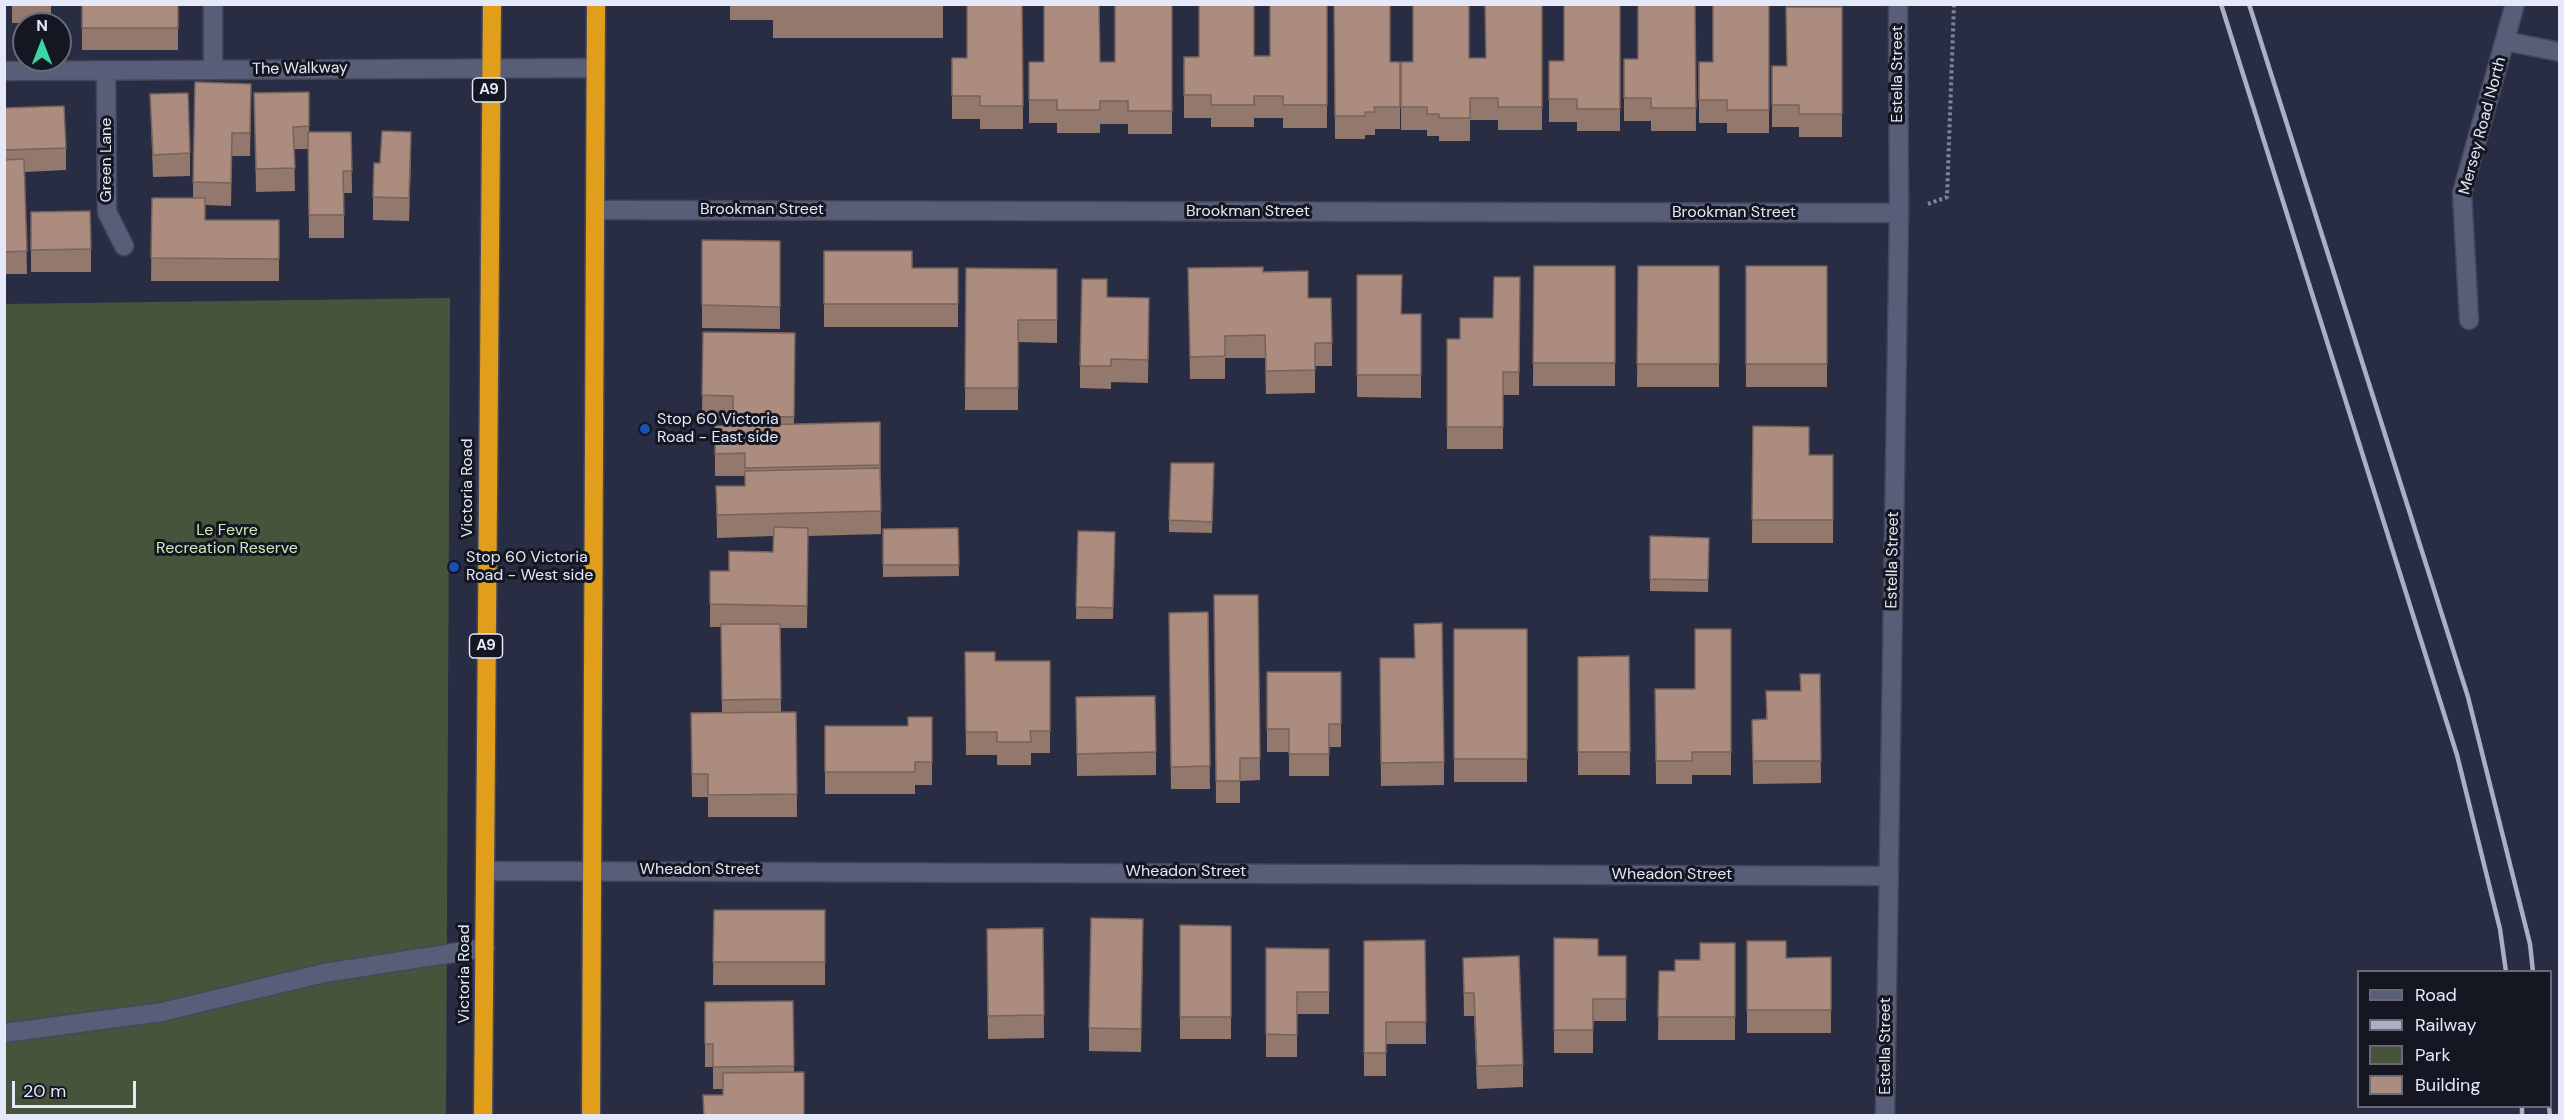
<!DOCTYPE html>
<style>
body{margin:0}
#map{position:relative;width:2564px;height:1120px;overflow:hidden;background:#282d44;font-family:"DM Sans",sans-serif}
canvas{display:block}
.frame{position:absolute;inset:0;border:6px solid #e4e8f8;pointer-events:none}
.legend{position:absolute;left:2357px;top:970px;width:195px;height:138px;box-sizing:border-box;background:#141621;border:2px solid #676a77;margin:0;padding:8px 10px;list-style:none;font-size:18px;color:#e4e8f8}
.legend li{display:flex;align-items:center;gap:12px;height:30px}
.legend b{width:30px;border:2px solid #676a77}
.north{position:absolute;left:12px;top:12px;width:60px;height:60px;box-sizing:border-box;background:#141621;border:2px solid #676a77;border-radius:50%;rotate:0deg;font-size:16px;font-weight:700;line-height:24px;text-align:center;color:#e4e8f8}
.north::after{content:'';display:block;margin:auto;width:21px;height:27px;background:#3dd4a3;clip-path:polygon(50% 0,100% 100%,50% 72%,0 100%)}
.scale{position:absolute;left:12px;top:1081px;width:124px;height:27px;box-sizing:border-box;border:3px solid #e4e8f8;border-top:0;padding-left:8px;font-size:18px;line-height:21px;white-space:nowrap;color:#e4e8f8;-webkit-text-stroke:4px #141621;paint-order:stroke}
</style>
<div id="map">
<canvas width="2564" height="1120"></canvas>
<div class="frame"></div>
<ul class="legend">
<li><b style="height:8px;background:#585e78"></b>Road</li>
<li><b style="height:8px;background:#aaafc1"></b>Railway</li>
<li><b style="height:16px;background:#47543c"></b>Park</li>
<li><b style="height:16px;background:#ab8c7f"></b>Building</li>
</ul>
<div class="north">N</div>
<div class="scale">20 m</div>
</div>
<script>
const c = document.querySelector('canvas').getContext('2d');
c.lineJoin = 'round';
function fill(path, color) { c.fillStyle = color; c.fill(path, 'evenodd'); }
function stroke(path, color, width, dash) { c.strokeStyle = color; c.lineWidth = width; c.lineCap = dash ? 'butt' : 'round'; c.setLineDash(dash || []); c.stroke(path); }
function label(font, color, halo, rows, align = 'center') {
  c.font = font + ' "DM Sans",sans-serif'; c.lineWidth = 6; c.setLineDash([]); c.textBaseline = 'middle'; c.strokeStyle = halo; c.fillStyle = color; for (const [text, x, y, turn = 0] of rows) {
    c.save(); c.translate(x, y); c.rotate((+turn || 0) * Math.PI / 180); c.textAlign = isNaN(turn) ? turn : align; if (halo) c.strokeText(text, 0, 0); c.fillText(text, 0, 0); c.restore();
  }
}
fill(new Path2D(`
 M450,298L446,1115H5L4,304Z`), '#47543c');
const lane = new Path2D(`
 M2505,41L2560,52
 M4,1033L162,1012L324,973L485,948`);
const street = new Path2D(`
 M213,4V70
 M4,71L595,68
 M106,71L107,212L124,246
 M596,210L1899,213
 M2469,320L2462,193L2515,4
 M485,871L1887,876
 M1885,1116L1899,213L1898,4`);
const highway = new Path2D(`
 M483,1116L492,4
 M591,1116L596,4`);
stroke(lane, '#44475b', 21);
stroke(street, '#44475b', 21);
stroke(highway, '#44475b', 21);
stroke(new Path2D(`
 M1928,204L1947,197L1954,4`), '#7f8497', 4, [3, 3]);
stroke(lane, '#585e78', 18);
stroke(street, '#585e78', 18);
stroke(highway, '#e09e1a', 18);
stroke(new Path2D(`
 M2221,4L2457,755L2500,929L2506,972
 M2249,4L2468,697L2530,944L2533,972
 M2522,1106V1116
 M2549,1106L2550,1116`), '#aaafc1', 4.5);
fill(new Path2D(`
 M12,4H51V23H12Z
 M82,4H178V50H82Z
 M730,4H943V38H773V20H730Z
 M1022,4L1023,129H980V119H952V58H967Z
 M1172,4V134H1128V124H1100V133H1057V123H1029V62H1115Z
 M1327,4V128H1283V118H1254V127H1211V118H1184V57L1270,56Z
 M1334,4L1390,62H1400V129H1375V135H1365V139H1335Z
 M1542,4V130H1498V120H1470V141H1439V136H1427V130H1401V62L1469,58H1485Z
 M1620,4V131H1577V122H1549V61H1564Z
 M1695,4L1696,131H1651V121H1624V59H1638Z
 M1769,4V133H1727V123H1699V62H1713Z
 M1842,7V137H1799V127H1772V66H1787Z
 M309,92V132H351L352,193H344V238H309L308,149H294L295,191L256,192L254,93Z
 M150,94L190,153V176L153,177Z
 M251,106L250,156H232L231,206L205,205V220H279V281H151L152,198H193V182Z
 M4,108L66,148V170L25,172L27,274H4Z
 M411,154L409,221L373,220V197L380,163Z
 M31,212L91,249V272H31Z
 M702,240L780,241V329L702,328Z
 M824,251L912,268H958V327H824Z
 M1534,266H1615V386H1533Z
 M1638,266H1719V387H1637Z
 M1746,266H1827V387H1746Z
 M966,268L1057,269V343L1018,342V410H965Z
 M1188,268L1263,272L1308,298L1332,343V366H1315V393L1266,394L1265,358H1225V379H1190Z
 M1357,275L1402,314H1421V398L1357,397Z
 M1520,277L1519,395H1503V449H1447V339H1460L1493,318Z
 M1107,297L1149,298L1148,383L1111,382V389L1080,388V366Z
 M703,332L795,333L794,424L880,422L881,534L808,536L807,628H780L781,712H796L797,817H708V797H692L691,713L722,712L721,627H710V571H729L773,552L774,536L717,538L716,486H745V476H715V426H733V419L702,418Z
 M1753,426L1809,455H1833V543H1752Z
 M1214,463L1212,533L1169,532V520Z
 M958,528L959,576L883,577V529Z
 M1078,531L1115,532L1113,619H1076Z
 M1709,538L1708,592L1650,591V579Z
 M1214,595H1258L1260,780L1240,781V803H1216Z
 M1208,612L1210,789H1171L1169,613Z
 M1454,629H1527V782H1454Z
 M1731,629V775H1692V784H1656L1655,689H1695Z
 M965,652L995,661H1050V753H1031V765H997V755H966Z
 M1629,656L1630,775H1578V657Z
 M1414,658L1444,762V785L1381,786L1380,681Z
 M1267,672H1341V747H1329V776H1289V752H1267Z
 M1800,674H1820L1821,783L1753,784L1752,720L1766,719V691H1800Z
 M1076,697L1156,752V775L1077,776Z
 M932,717V785H915V794H825V726H908Z
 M714,910H825V985H713Z
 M1180,925L1231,926V1039H1180Z
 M1043,928L1044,1038L988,1039L987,929Z
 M1554,938L1598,956H1626V1021H1593V1053H1554Z
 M1425,940L1426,1044H1386V1076H1364V941Z
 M1143,941L1141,1052L1089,1051V1028Z
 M1747,941L1786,958L1831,957V1033H1747Z
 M1735,943V1040H1658L1659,971H1675L1700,960Z
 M1266,948L1329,949V1014H1297V1057H1266Z
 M1463,958L1523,1065V1087L1477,1089L1474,1016H1464Z
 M793,1001L794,1072L723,1095V1089H713V1067H705V1002Z`), '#93786d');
fill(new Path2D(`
 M411,132V154L409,221V198Z`), '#786259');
const building = new Path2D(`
 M82,4H178V28H82Z
 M967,4H1022L1023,106H980V96H952V58H967Z
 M1044,4H1099L1100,62H1115V4H1172V111H1128V101H1100V110H1057V100H1029V62H1044Z
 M1199,4H1254V56H1270V4H1327V105H1283V96H1254V105H1211V95H1184V57H1199Z
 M1334,4H1390V62H1400V107H1374L1375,112H1365V116H1335Z
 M1413,4H1469V58H1486L1485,4H1542V107H1498V98H1470V118H1439V114H1427V107H1401V62H1413Z
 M1564,4H1620V109H1577V99H1549V61H1564Z
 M1638,4H1695L1696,108H1651V98H1624V59H1638Z
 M1713,4H1769V110H1727V100H1699V62H1713Z
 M1786,7H1842V114H1799V105H1772V66H1787Z
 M195,82L251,84L250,133H232L231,183L193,182Z
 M309,92V126L293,127L295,168L256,169L254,93Z
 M188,93L190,153L153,155L150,94Z
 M64,106L66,148L4,150V108Z
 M382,131L411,132L409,198L373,197L374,163H380Z
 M308,132H351L352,171H343L344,215H309Z
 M24,159L27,251L4,252V160Z
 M152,198H205V220H279V259L151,258Z
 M90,211L91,249L31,250V212Z
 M702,240L780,241V307L702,305Z
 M824,251H912V268H958V304H824Z
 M1534,266H1615V363H1533Z
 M1638,266H1719V364H1637Z
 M1746,266H1827V364H1746Z
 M1263,267V272L1308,271V298H1331L1332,343H1315V370L1266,371L1265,335L1225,336V356L1190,357L1188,268Z
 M966,268L1057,269V320H1018V388H965Z
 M1357,275H1402L1401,314H1421V375H1357Z
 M1494,277H1520L1519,372H1503V427H1447V339H1460V318H1493Z
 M1082,279H1107V297L1149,298L1148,360L1111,359V366H1080Z
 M703,332L795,333L794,417L733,416V396L702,395Z
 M880,422V465L745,468V453L715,454V426Z
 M1753,426L1809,427V455H1833V520H1752Z
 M1171,463H1214L1212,522L1169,520Z
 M880,468L881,511L717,515L716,486H745V471Z
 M774,527L808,528L807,606L710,604V571H729V551L773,552Z
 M958,528L959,565H883V529Z
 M1078,531L1115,532L1113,608L1076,607Z
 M1650,536L1709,538L1708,580L1650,579Z
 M1214,595H1258L1260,758H1240V781H1216Z
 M1208,612L1210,766L1171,767L1169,613Z
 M1442,623L1444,762L1381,763L1380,658H1415L1414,624Z
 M721,624H780L781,699L722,700Z
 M1454,629H1527V759H1454Z
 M1695,629H1731V752H1692V761H1656L1655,689H1695Z
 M965,652H995V661H1050V731H1030L1031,742H997V732H966Z
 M1629,656L1630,752H1578V657Z
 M1267,672H1341V724H1329V754H1289V729H1267Z
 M1800,674H1820L1821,761H1753L1752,720L1767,719L1766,691H1801Z
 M1155,696L1156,752L1077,754L1076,697Z
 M796,712L797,794L708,795V774H692L691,713Z
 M908,717H932V762H915V772H825V726H908Z
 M714,910H825V962H713Z
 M1091,918L1143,919L1141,1029L1089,1028Z
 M1180,925L1231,926V1017H1180Z
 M1043,928L1044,1015L988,1016L987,929Z
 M1554,938L1598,939V956H1626V999H1593V1030H1554Z
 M1425,940L1426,1022H1386V1053H1364V941Z
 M1747,941H1786V958L1831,957V1010H1747Z
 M1700,943H1735V1017H1658L1659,971H1675V960H1700Z
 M1266,948L1329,949V992H1297V1035L1266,1034Z
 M1519,956L1523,1065L1477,1066L1474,993H1464L1463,958Z
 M793,1001L794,1066L713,1067V1044H705V1002Z
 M804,1072V1116H704L703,1095H723V1073Z`);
fill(building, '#ab8c7f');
stroke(building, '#786259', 1.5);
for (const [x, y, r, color] of [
 [645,429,6,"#1a4fb4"],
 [454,567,6,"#1a4fb4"]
]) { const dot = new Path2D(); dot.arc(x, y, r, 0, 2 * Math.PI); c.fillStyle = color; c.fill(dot); stroke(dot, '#141621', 2); }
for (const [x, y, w] of [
 [489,90,33],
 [486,646,33]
]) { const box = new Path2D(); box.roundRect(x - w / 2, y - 12, w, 24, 4.5); c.fillStyle = '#141621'; c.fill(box); stroke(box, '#e4e8f8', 1.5); }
label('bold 15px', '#e4e8f8', null, [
 ["A9",489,90],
 ["A9",486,646]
]);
label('16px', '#e4e8f8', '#141621', [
 ["The Walkway",300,69,-1],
 ["Estella Street",1898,74,-90],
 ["Mersey Road North",2483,126,-75],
 ["Green Lane",107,160,-90],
 ["Brookman Street",762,210],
 ["Brookman Street",1248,212],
 ["Brookman Street",1734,213],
 ["Victoria Road",468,488,-90],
 ["Estella Street",1893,560,-89],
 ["Wheadon Street",700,870],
 ["Wheadon Street",1186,872],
 ["Wheadon Street",1672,875],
 ["Victoria Road",465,974,-90],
 ["Estella Street",1886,1046,-90]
]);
label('16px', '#e4e8f8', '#141621', [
 ["Stop 60 Victoria",657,420],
 ["Road - East side",657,438],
 ["Stop 60 Victoria",466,558],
 ["Road - West side",466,576]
], 'left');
label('16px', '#d0ebb9', '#141621', [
 ["Le Fevre",227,531],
 ["Recreation Reserve",227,549]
]);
</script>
